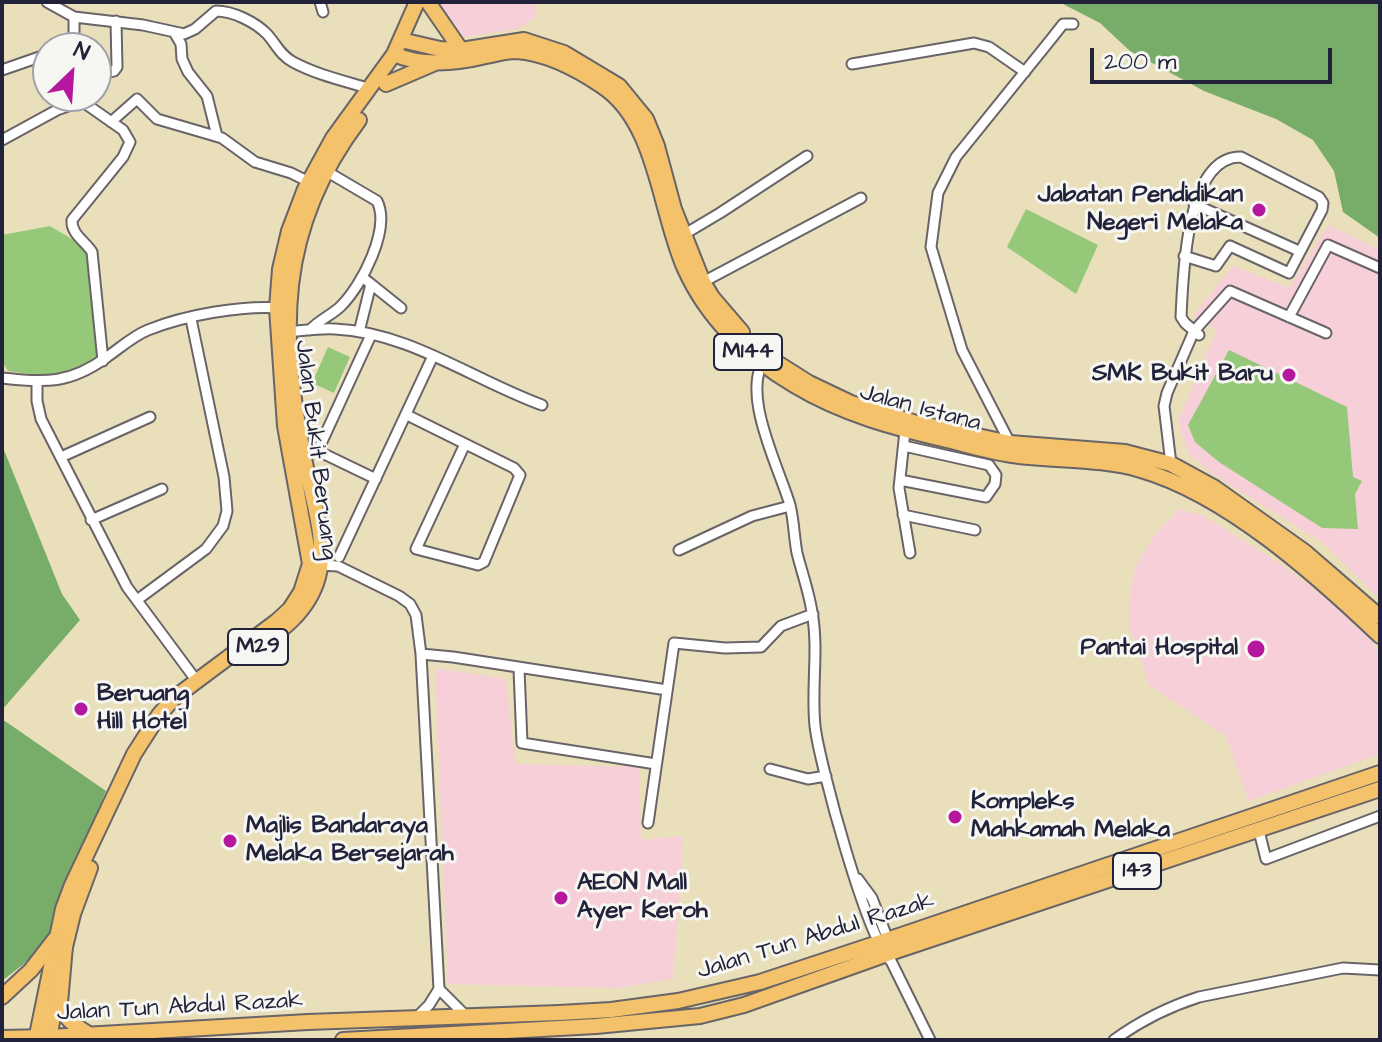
<!DOCTYPE html>
<style>
body{margin:0}
#map{position:relative;width:1382px;height:1042px;overflow:hidden;background:#eadfbb;font-family:"Architects Daughter",sans-serif}
canvas{display:block}
.frame{position:absolute;inset:0;border:4px solid #22223b;pointer-events:none}
.north{position:absolute;left:32px;top:32px;width:80px;height:80px;box-sizing:border-box;background:#f6f6f2;border:2px solid #a1a1a9;border-radius:50%;rotate:25deg;font-size:22px;font-weight:700;line-height:32px;text-align:center;color:#22223b}
.north::after{content:'';display:block;margin:auto;width:28px;height:36px;background:#b5179e;clip-path:polygon(50% 0,100% 100%,50% 72%,0 100%)}
.scale{position:absolute;left:1090px;top:48px;width:242px;height:36px;box-sizing:border-box;border:4px solid #22223b;border-top:0;padding-left:10px;font-size:24px;line-height:28px;white-space:nowrap;color:#22223b;-webkit-text-stroke:6px #f6f6f2;paint-order:stroke}
</style>
<div id="map">
<canvas width="1382" height="1042"></canvas>
<div class="frame"></div>
<div class="north">N</div>
<div class="scale">200 m</div>
</div>
<script>
const c = document.querySelector('canvas').getContext('2d');
c.lineJoin = 'round';
function fill(path, color) { c.fillStyle = color; c.fill(path, 'evenodd'); }
function stroke(path, color, width, dash) { c.strokeStyle = color; c.lineWidth = width; c.lineCap = dash ? 'butt' : 'round'; c.setLineDash(dash || []); c.stroke(path); }
function label(font, color, halo, rows, align = 'center') {
  c.font = font + ' "Architects Daughter",sans-serif'; c.lineWidth = 6; c.setLineDash([]); c.textBaseline = 'middle'; c.strokeStyle = halo; c.fillStyle = color; for (const [text, x, y, turn = 0] of rows) {
    c.save(); c.translate(x, y); c.rotate((+turn || 0) * Math.PI / 180); c.textAlign = isNaN(turn) ? turn : align; if (halo) c.strokeText(text, 0, 0); c.fillText(text, 0, 0); c.restore();
  }
}
fill(new Path2D(`
 M438,2H534L537,16L517,29L464,37Z
 M1328,225L1380,250V599L1322,542L1214,475L1188,453L1178,421L1217,330L1193,316L1233,266L1289,288Z
 M1179,509L1202,515L1282,565L1329,601L1372,641L1380,657V754L1248,801L1226,736L1149,685L1129,626L1130,597L1135,567L1154,536Z
 M435,668L506,679L515,764L639,767L641,840L683,836L673,979L618,988L448,984Z`), '#f6cfd9');
fill(new Path2D(`
 M1026,209L1098,245L1076,294L1007,247Z
 M50,226L82,245L88,252L99,357L77,374L54,377L8,371L2,361V235Z
 M328,347L350,357L334,393L312,383Z
 M1229,350L1347,407L1353,477L1362,481L1355,494L1358,529L1322,528L1219,462L1195,442L1188,425Z`), '#95c879');
fill(new Path2D(`
 M1059,2H1380V238L1343,212L1334,171L1313,140L1276,119L1204,91L1130,51L1100,23Z
 M2,445L62,594L80,620L2,710Z
 M2,719L106,791L47,940L25,963L2,981Z`), '#78ac69');
const minor = new Path2D(`
 M47,2L74,17V48
 M320,2L323,12
 M74,17L143,25L184,34L195,29L216,11C233,11 255,22 267,34C276,44 280,55 293,62C317,75 345,81 371,89
 M174,32L181,44L182,59L188,72L207,96L217,136
 M852,64L974,43L989,47L1025,72
 M2,70L48,54
 M96,75L114,71L117,67L116,21
 M83,102L123,130L130,142L123,157L72,220C71,234 85,241 92,252L103,361
 M111,122L137,99L157,119L222,138L255,162L291,173L309,182
 M2,140L57,110L85,100
 M1194,204L1299,251
 M683,235L720,213L807,156
 M1184,256L1216,266L1230,246L1289,273L1322,210L1323,203L1319,197L1241,157C1185,156 1183,278 1181,317L1185,323L1199,335
 M703,282L861,198
 M371,284L401,308
 M1289,317L1328,245L1380,268
 M310,330C319,320 332,315 341,306C362,285 391,229 377,201L326,171
 M285,332C302,331 318,328 335,329C409,332 473,380 542,405
 M359,332L371,284L362,277
 M371,335L319,448L320,452L376,479
 M767,356C738,390 779,467 790,505C794,521 794,537 797,553C802,573 809,592 812,612C819,650 811,688 815,726C819,762 868,943 891,961L930,1040
 M2,378C45,383 70,384 107,357C120,348 133,336 148,330C185,315 242,305 281,308
 M37,382V401L41,419L127,587L196,680
 M407,415L514,468L520,475L484,562L478,565L416,549L465,444
 M905,431L899,488L910,553
 M1010,443L962,350L931,247L938,193L956,157L1052,38L1063,24H1073
 M61,457L150,417
 M1171,464L1164,406L1167,393L1194,331L1230,291L1326,333
 M900,480L986,497L995,484L996,475L989,465L904,446
 M903,515L975,530
 M91,520L162,489
 M679,550L752,516L790,506
 M339,557L433,356
 M320,565L338,566L399,596L410,604L416,615L421,654L439,989L465,1015
 M137,600L206,549L223,526L227,511L224,477L191,319
 M421,654L453,657L667,690
 M519,669L522,743L656,764
 M770,769L808,779L826,776
 M648,823L674,643L725,648L761,647L781,626L813,614
 M1259,831L1266,859L1380,816
 M858,879L872,898L890,945
 M416,1018L429,1005L439,989
 M1114,1040C1140,1021 1168,1007 1199,997L1343,968L1380,970`);
const primary = new Path2D(`
 M428,2L461,50
 M401,40L440,49L461,50L524,40L564,53L619,86L646,119L657,146L674,209L703,282L712,297L742,332
 M394,54C422,67 457,63 486,56C496,54 506,51 516,51C547,53 577,69 602,86C657,122 659,211 685,269C707,318 748,358 794,385C844,415 895,428 951,441C971,446 991,452 1012,455C1055,461 1100,458 1141,470C1227,495 1316,575 1380,636
 M386,84L435,63
 M779,364L809,383L851,403L913,422L1010,443L1125,452L1171,464L1215,488L1305,552L1380,617
 M245,656C275,635 308,615 318,577C328,541 312,498 305,463C279,334 276,230 359,120
 M63,955L73,914L90,868
 M36,1040L63,909L72,885L134,754L159,715L174,698L277,621L290,609L301,592L310,564L285,426L277,308L280,269L289,231L305,189L333,138L394,54L417,2
 M49,1040L57,991`);
const trunk = new Path2D(`
 M65,946L60,1003C64,1020 76,1026 90,1035
 M2,997L31,970L55,939
 M2,1038L49,1037L308,1022L559,1013L611,1010L678,1001L760,982L878,943L1380,773
 M343,1040L596,1026L700,1016L744,1005L893,952L1380,789`);
stroke(minor, '#686468', 13);
stroke(primary, '#686468', 18);
stroke(trunk, '#686468', 18);
stroke(minor, '#fff', 9);
stroke(primary, '#f3c26a', 14);
stroke(trunk, '#f3c26a', 14);
for (const [x, y, r, color] of [
 [1259,210,8,"#b5179e"],
 [1289,375,8,"#b5179e"],
 [1256,649,10,"#b5179e"],
 [81,709,8,"#b5179e"],
 [955,817,8,"#b5179e"],
 [230,841,8,"#b5179e"],
 [561,898,8,"#b5179e"]
]) { const dot = new Path2D(); dot.arc(x, y, r, 0, 2 * Math.PI); c.fillStyle = color; c.fill(dot); stroke(dot, '#f6f6f2', 3); }
for (const [x, y, w] of [
 [748,352,68],
 [258,647,60],
 [1137,871,48]
]) { const box = new Path2D(); box.roundRect(x - w / 2, y - 18, w, 36, 6); c.fillStyle = '#f6f6f2'; c.fill(box); stroke(box, '#22223b', 2); }
label('bold 22px', '#22223b', null, [
 ["M144",748,352],
 ["M29",258,647],
 ["143",1137,871]
]);
label('bold 24px', '#22223b', '#f6f6f2', [
 ["Jabatan Pendidikan",1243,196,"right"],
 ["Negeri Melaka",1243,224,"right"],
 ["SMK Bukit Baru",1273,375,"right"],
 ["Pantai Hospital",1238,649,"right"],
 ["Beruang",97,695],
 ["Hill Hotel",97,723],
 ["Kompleks",971,803],
 ["Mahkamah Melaka",971,831],
 ["Majlis Bandaraya",246,827],
 ["Melaka Bersejarah",246,855],
 ["AEON Mall",577,884],
 ["Ayer Keroh",577,912]
], 'left');
label('24px', '#22223b', '#f6f6f2', [
 ["Jalan Istana",920,409,15],
 ["Jalan Bukit Beruang",315,450,83],
 ["Jalan Tun Abdul Razak",816,937,-17],
 ["Jalan Tun Abdul Razak",180,1008,-3]
]);
</script>
